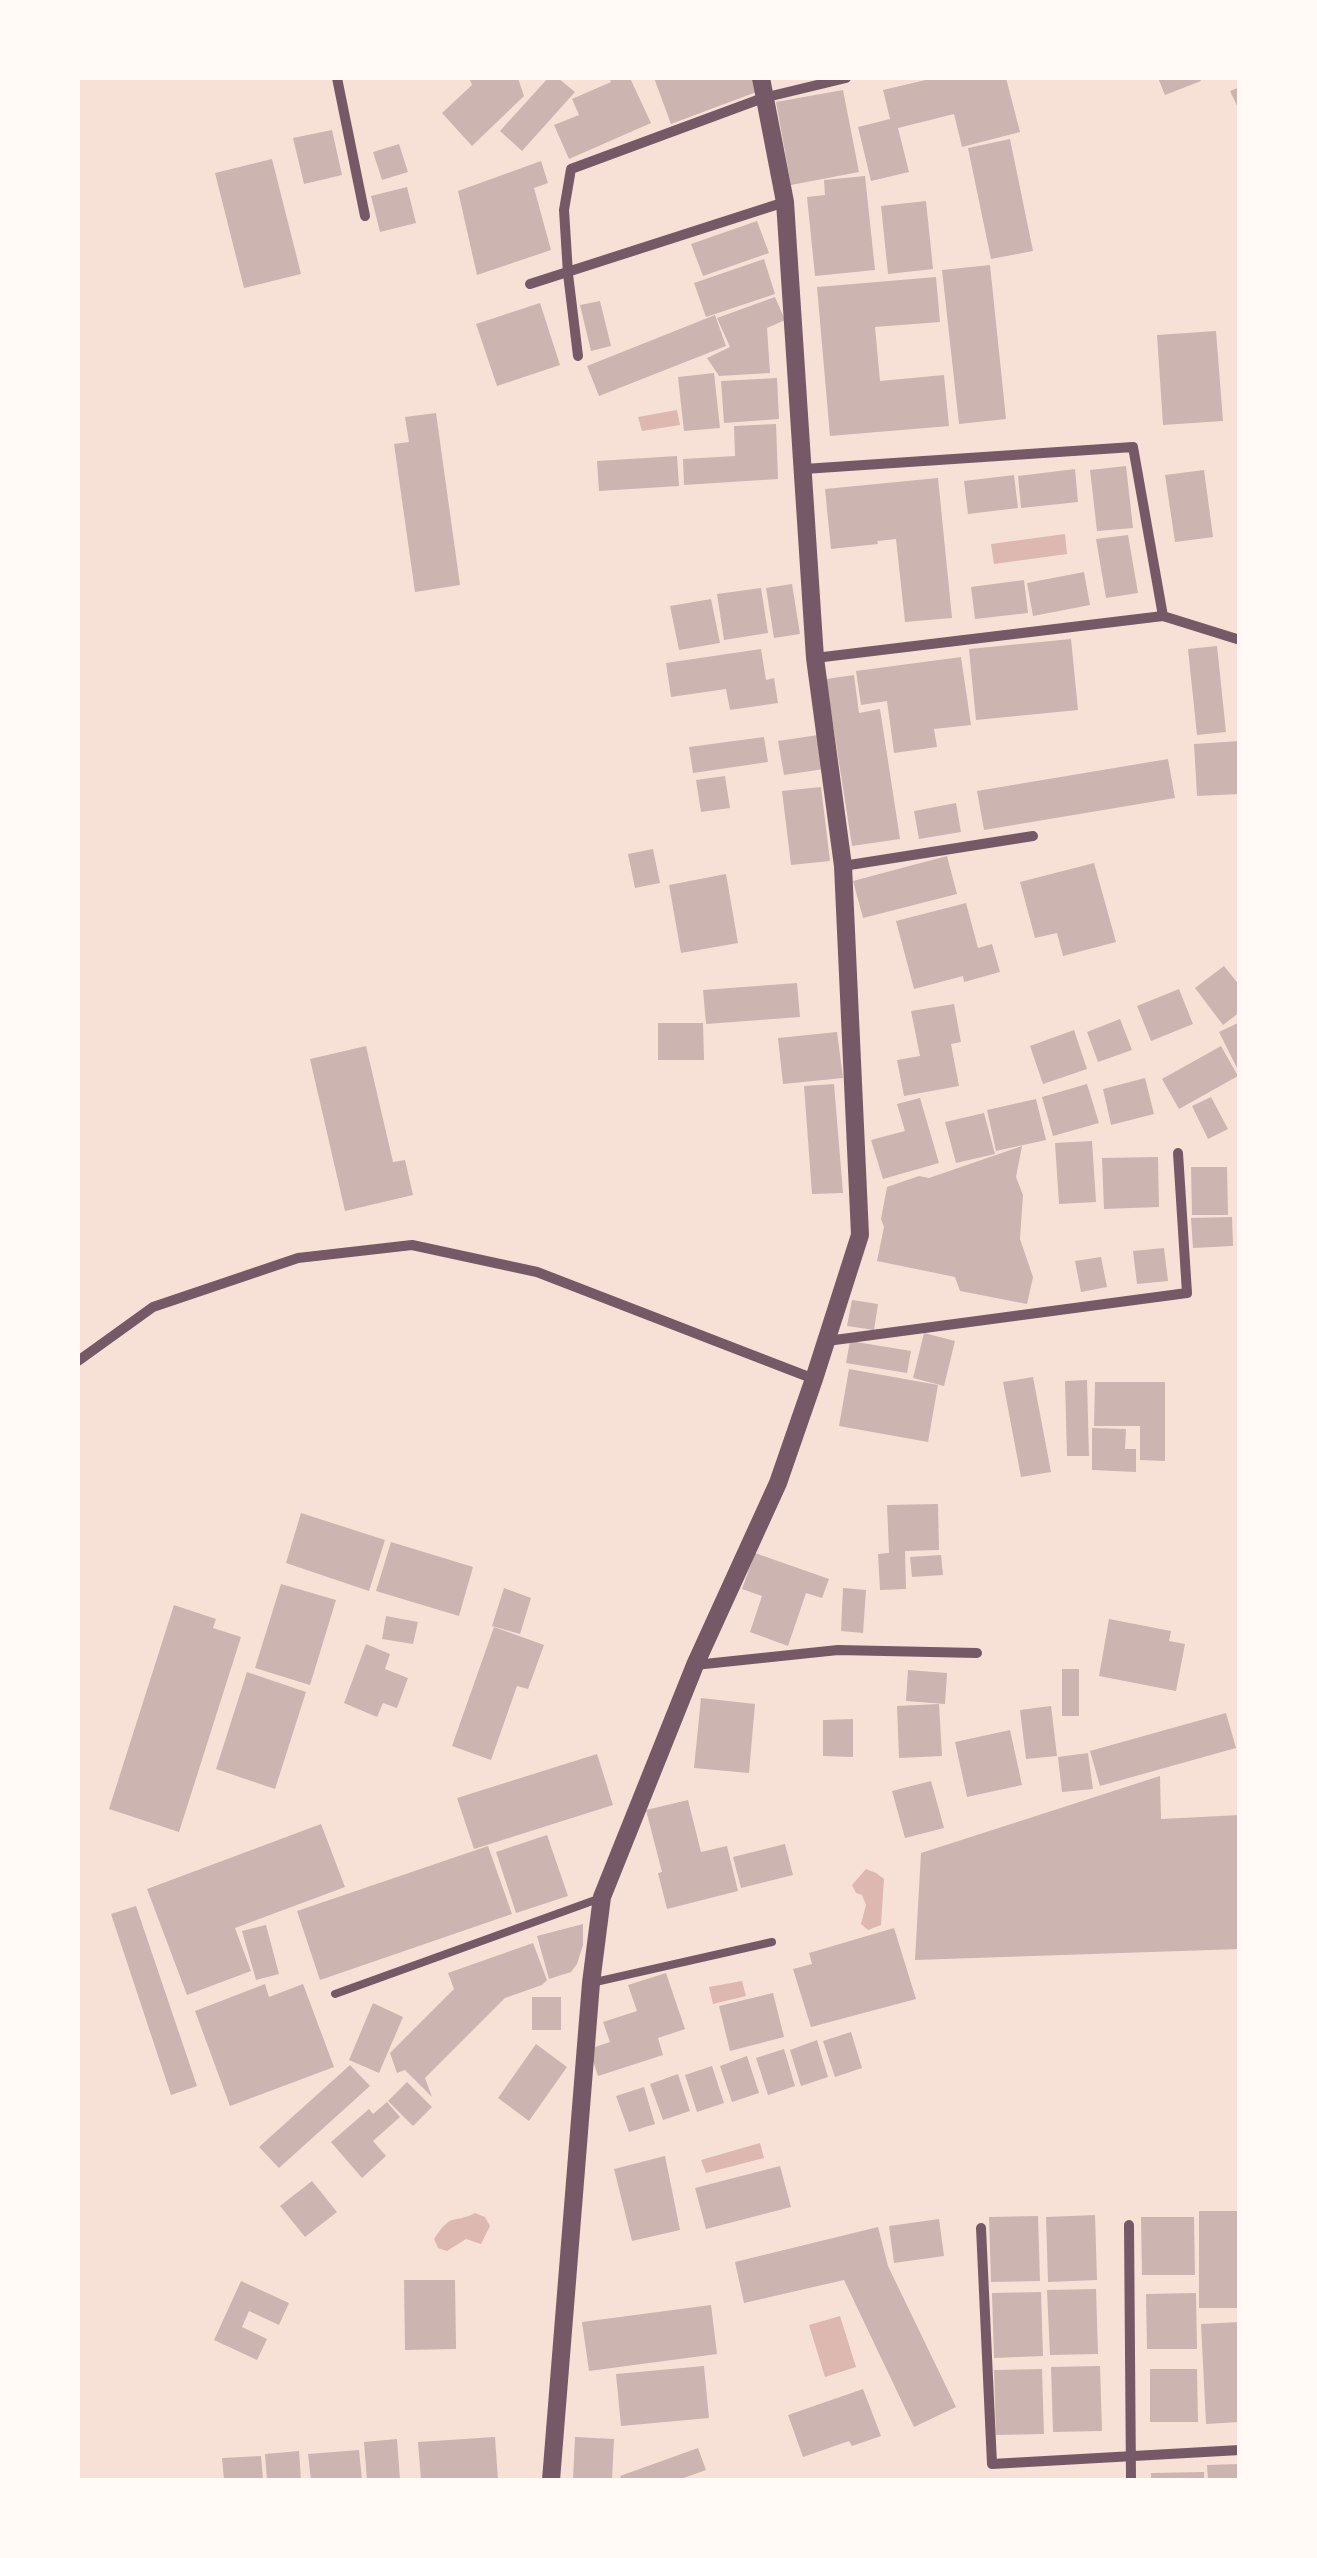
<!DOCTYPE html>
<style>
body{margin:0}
#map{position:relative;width:1317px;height:2558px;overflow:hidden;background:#f7e1d7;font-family:"PT Sans Narrow",sans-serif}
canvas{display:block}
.frame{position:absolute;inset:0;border:80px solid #fffaf5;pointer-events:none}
</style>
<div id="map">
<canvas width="1317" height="2558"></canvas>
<div class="frame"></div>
</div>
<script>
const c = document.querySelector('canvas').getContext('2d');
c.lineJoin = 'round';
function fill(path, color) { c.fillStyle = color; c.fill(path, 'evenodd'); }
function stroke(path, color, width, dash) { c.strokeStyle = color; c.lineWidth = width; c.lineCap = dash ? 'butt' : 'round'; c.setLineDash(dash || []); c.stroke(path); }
fill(new Path2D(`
 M677,410L680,425L642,431L638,417Z
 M1065,534L1067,554L994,564L991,544Z
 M866,1869L876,1873L884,1879L881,1925L868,1930L861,1924L866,1905L862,1895L856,1893L852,1885Z
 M742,1981L746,1996L713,2004L709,1987Z
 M760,2143L764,2158L706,2173L701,2160Z
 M475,2213L485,2217L490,2226L481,2244L466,2239L447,2251L438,2248L434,2239C453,2210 453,2225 475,2213Z
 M840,2316L856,2367L825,2377L809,2325Z`), '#dcb8b0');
fill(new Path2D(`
 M469,78H518L524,96L472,146L442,113L472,85Z
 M548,78H558L575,92L522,151L500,131Z
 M609,78H630L651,123L569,159L554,125L579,115L572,99L611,82Z
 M654,78H754L759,91L671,124Z
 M934,78H1006L1020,132L962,147L954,114L898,128L909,172L871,181L858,127L890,119L883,90Z
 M1158,78H1199L1201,81L1165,95Z
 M1240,87V112L1230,91Z
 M843,90L859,172L791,185L776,102Z
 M332,130L342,175L304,184L293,138Z
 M1010,139L1033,251L991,259L968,148Z
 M399,144L408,172L382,180L373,152Z
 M272,159L301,274L244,288L215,173Z
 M541,161L548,183L534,188L551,250L477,275L458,191Z
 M865,176L875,270L815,276L807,197L825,195L824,180Z
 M407,187L416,223L380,232L371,196Z
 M926,201L933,269L888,274L881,206Z
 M757,221L769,253L703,276L691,244Z
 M764,259L775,294L706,317L694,283Z
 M990,265L1006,419L959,424L942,270Z
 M936,277L940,322L875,327L880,381L944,375L949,426L830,436L817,287Z
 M775,297L785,320L767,328L770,373L719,376L707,358L730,347L717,318Z
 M600,301L611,346L591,351L580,305Z
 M540,303L560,365L497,386L476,324Z
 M715,315L726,346L599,396L587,366Z
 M1216,331L1223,421L1163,425L1157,335Z
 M714,373L720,428L684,431L678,377Z
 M777,378L779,419L724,423L721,381Z
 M436,413L460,585L415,592L394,444L409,442L405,417Z
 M776,424L778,479L684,485L683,459L735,456L734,426Z
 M677,456L679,486L599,491L597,461Z
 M1126,466L1133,528L1097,531L1090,470Z
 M1075,469L1078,502L1021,508L1018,476Z
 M1204,470L1213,537L1175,542L1165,475Z
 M1014,475L1018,508L968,514L964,481Z
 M938,478L952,618L905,622L896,539L877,541L878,544L831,549L825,489Z
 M1128,535L1138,593L1106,598L1096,539Z
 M1084,572L1090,605L1033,616L1027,583Z
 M1024,580L1028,613L975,619L971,587Z
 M792,584L800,634L774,638L766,588Z
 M761,588L768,633L724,640L717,594Z
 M711,599L720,643L679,650L670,606Z
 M1071,639L1078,710L976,720L969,649Z
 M1217,646L1226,732L1197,735L1188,649Z
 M761,649L766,680L774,678L778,703L730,710L726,689L671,697L666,663Z
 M961,657L971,725L934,729L937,747L894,753L887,701L861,705L856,671Z
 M854,675L859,713L880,709L900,839L852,846L826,679Z
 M818,735L824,769L784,775L778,741Z
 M764,737L768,762L693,773L689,747Z
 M1240,741V794L1197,796L1194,744Z
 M1168,759L1175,798L984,830L977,791Z
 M725,776L730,808L701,812L696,780Z
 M821,787L830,861L791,865L782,791Z
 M956,803L961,832L919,839L914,811Z
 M653,849L660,883L635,888L628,854Z
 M947,856L957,894L863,918L853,881Z
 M1094,863L1116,942L1063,956L1057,933L1035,938L1020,882Z
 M726,874L738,943L681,953L669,885Z
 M966,903L978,948L992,944L1000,972L964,982L963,976L914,989L896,921Z
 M1224,966L1240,986V1012L1223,1025L1195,988Z
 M797,983L800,1017L706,1024L703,990Z
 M1179,989L1193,1024L1151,1041L1137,1006Z
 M954,1004L961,1042L951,1044L959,1086L904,1096L897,1060L920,1056L911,1011Z
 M1120,1019L1132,1050L1098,1062L1087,1032Z
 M1240,1022V1074L1219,1032Z
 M658,1023H703L704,1060H658Z
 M1074,1030L1087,1069L1043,1084L1030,1046Z
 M837,1032L843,1078L783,1084L778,1038Z
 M366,1046L393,1162L405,1160L413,1195L345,1211L310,1059Z
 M1221,1046L1238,1076L1179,1109L1162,1079Z
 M1145,1078L1154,1114L1111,1125L1103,1089Z
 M834,1084L843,1193L812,1194L804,1086Z
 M1087,1084L1099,1123L1053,1136L1042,1097Z
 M1211,1097L1228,1129L1208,1139L1192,1106Z
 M920,1098L939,1163L883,1179L871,1140L905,1131L897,1104Z
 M1036,1099L1046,1140L996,1151L987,1110Z
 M984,1113L995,1154L956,1163L945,1122Z
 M1092,1141L1096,1202L1059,1204L1055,1143Z
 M1022,1146L1016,1177L1023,1195L1020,1239L1033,1277L1027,1304L960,1291L955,1277L877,1261L884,1227L881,1219L887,1187L919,1176L929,1178Z
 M1158,1157L1159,1207L1104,1209L1102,1158Z
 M1191,1167H1227L1228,1215H1192Z
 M1232,1217L1233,1246L1193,1248L1191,1218Z
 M1164,1248L1168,1281L1137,1284L1133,1251Z
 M1101,1257L1107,1287L1081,1292L1075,1261Z
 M852,1300L878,1304L874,1330L847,1326Z
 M924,1333L955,1341L944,1386L913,1378Z
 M850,1341L911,1351L907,1373L846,1363Z
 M849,1369L938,1385L928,1442L839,1426Z
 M1033,1377L1051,1472L1021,1477L1003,1382Z
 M1087,1380L1089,1456H1067L1065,1381Z
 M1095,1382H1165V1461L1140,1460V1426H1094Z
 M1092,1428L1126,1429L1125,1449H1136V1472L1092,1470Z
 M938,1504L939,1550L905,1551L906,1589L880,1590L878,1554L889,1553L887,1505Z
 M301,1513L385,1540L369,1591L286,1563Z
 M391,1542L473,1567L459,1616L376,1591Z
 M755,1553L829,1579L822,1598L806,1593L788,1646L750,1632L762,1596L742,1589Z
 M941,1555L943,1575L912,1577L910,1557Z
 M281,1584L336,1600L310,1685L255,1668Z
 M504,1588L531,1598L520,1634L492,1626Z
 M843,1588L866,1590L863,1633L841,1631Z
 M174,1605L216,1619L213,1628L241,1637L179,1832L109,1809Z
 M386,1616L418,1622L413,1644L382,1639Z
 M1109,1619L1171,1631L1169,1641L1185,1644L1176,1691L1099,1676Z
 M494,1627L544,1645L528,1689L517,1686L491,1760L452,1746Z
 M366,1644L390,1654L385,1669L408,1678L397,1708L383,1703L377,1717L344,1703Z
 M1062,1669H1079V1716H1062Z
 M908,1670L947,1673L945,1704L906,1701Z
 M247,1672L306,1692L275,1789L216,1769Z
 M701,1698L755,1704L749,1773L694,1768Z
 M939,1704L942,1756L899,1758L897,1706Z
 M1051,1706L1057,1756L1026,1759L1020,1710Z
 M1226,1713L1236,1748L1100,1786L1090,1751Z
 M853,1719V1757L823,1756V1720Z
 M1010,1730L1022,1785L967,1797L955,1742Z
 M1088,1753L1093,1789L1062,1792L1058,1757Z
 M597,1754L613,1805L474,1849L457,1798Z
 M1160,1776L1161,1819L1240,1815V1949L915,1960L921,1853Z
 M931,1781L944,1828L905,1838L892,1791Z
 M688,1800L701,1852L727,1846L738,1891L667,1909L658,1873L662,1872L646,1810Z
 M321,1824L345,1887L235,1928L251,1971L187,1995L147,1889Z
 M547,1835L568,1896L516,1913L496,1852Z
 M785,1844L793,1875L741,1888L733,1857Z
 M488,1846L512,1914L320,1980L297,1911Z
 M136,1906L197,2086L171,2095L111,1914Z
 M583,1924V1945L577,1964L571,1972L549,1979L537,1936Z
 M266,1925L279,1974L256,1980L242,1931Z
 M894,1928L916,1999L811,2027L793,1969L812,1964L809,1953Z
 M533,1943L547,1980L542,1985L505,1998L425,2078L432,2097L405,2070L397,2073L390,2053L454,1989L448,1973Z
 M666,1973L685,2029L658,2038L663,2055L598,2076L589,2049L610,2042L603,2022L637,2011L628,1985Z
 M265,1984L269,1997L303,1984L334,2067L230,2106L195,2011Z
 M773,1993L784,2037L730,2051L719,2006Z
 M532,1997H561V2030H532Z
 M373,2003L403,2017L379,2073L349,2060Z
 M851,2032L862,2068L835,2077L823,2041Z
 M817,2040L828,2077L801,2086L790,2050Z
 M536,2044L567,2067L529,2121L498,2098Z
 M784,2049L795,2086L768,2095L756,2058Z
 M747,2056L759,2093L732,2102L720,2066Z
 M350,2065L370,2086L279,2168L259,2147Z
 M712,2066L724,2103L697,2112L685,2075Z
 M678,2074L690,2111L663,2120L650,2084Z
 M407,2082L432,2107L413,2126L388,2101Z
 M644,2087L655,2124L629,2132L616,2096Z
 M387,2102L400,2117L373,2141L386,2156L362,2178L331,2142L369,2109L373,2114Z
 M665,2156L680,2230L632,2241L614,2169Z
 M780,2166L791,2207L706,2229L695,2188Z
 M312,2181L337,2212L305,2237L280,2206Z
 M1199,2211H1240V2308H1199Z
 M1095,2215L1097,2280L1048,2282L1046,2217Z
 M1038,2216L1040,2281L991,2282L989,2217Z
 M1141,2217H1194L1195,2275H1142Z
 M939,2219L944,2256L894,2263L889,2226Z
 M878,2227L888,2266L956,2407L914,2427L844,2280L744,2303L735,2262Z
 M404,2280H455L456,2349L405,2350Z
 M241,2281L289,2303L279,2325L249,2311L242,2327L267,2339L257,2360L214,2340Z
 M1096,2289L1098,2354L1050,2355L1047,2290Z
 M1041,2292L1043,2356L994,2358L992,2293Z
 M1196,2293L1197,2349H1147L1146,2294Z
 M711,2305L717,2354L589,2371L582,2322Z
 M1240,2322V2422L1206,2424L1201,2324Z
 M704,2366L709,2418L621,2426L616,2374Z
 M1100,2366L1102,2431L1053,2432L1051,2367Z
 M1042,2369L1044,2434L996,2435L994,2370Z
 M1150,2369H1197L1198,2422H1150Z
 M863,2389L881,2436L852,2446L849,2441L803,2457L788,2415Z
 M495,2437L498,2480H421L418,2442Z
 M575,2437L614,2439L612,2480H573Z
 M397,2439L400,2480H367L364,2442Z
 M698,2448L706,2470L678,2480H622L620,2476Z
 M359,2450L362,2480H311L308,2454Z
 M299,2451L301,2480H267L265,2454Z
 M261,2456L263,2480H224L222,2458Z
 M1240,2464V2480H1208L1207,2465Z
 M1204,2472V2480H1151V2473Z`), '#ccb4b1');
stroke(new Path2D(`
 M591,1983L772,1942
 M335,1994L598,1899`), '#755966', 8);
stroke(new Path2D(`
 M337,78L365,216
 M530,284L785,202
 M578,356L568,274L564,210L571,169L763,98L846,78
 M804,469L1133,447L1163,616L1240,640
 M815,658L1163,616
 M843,866L1033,836
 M827,1341L1187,1293L1178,1153
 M78,1361L153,1307L298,1258L412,1245L537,1272L814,1379
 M695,1665L838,1650L977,1653
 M1129,2225L1131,2480
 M981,2228L992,2464L1240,2450`), '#755966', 10);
stroke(new Path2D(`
 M551,2480L591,1983L602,1897L695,1665L778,1483L814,1379L860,1235L843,866L815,658L785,202L761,78`), '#755966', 18);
</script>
